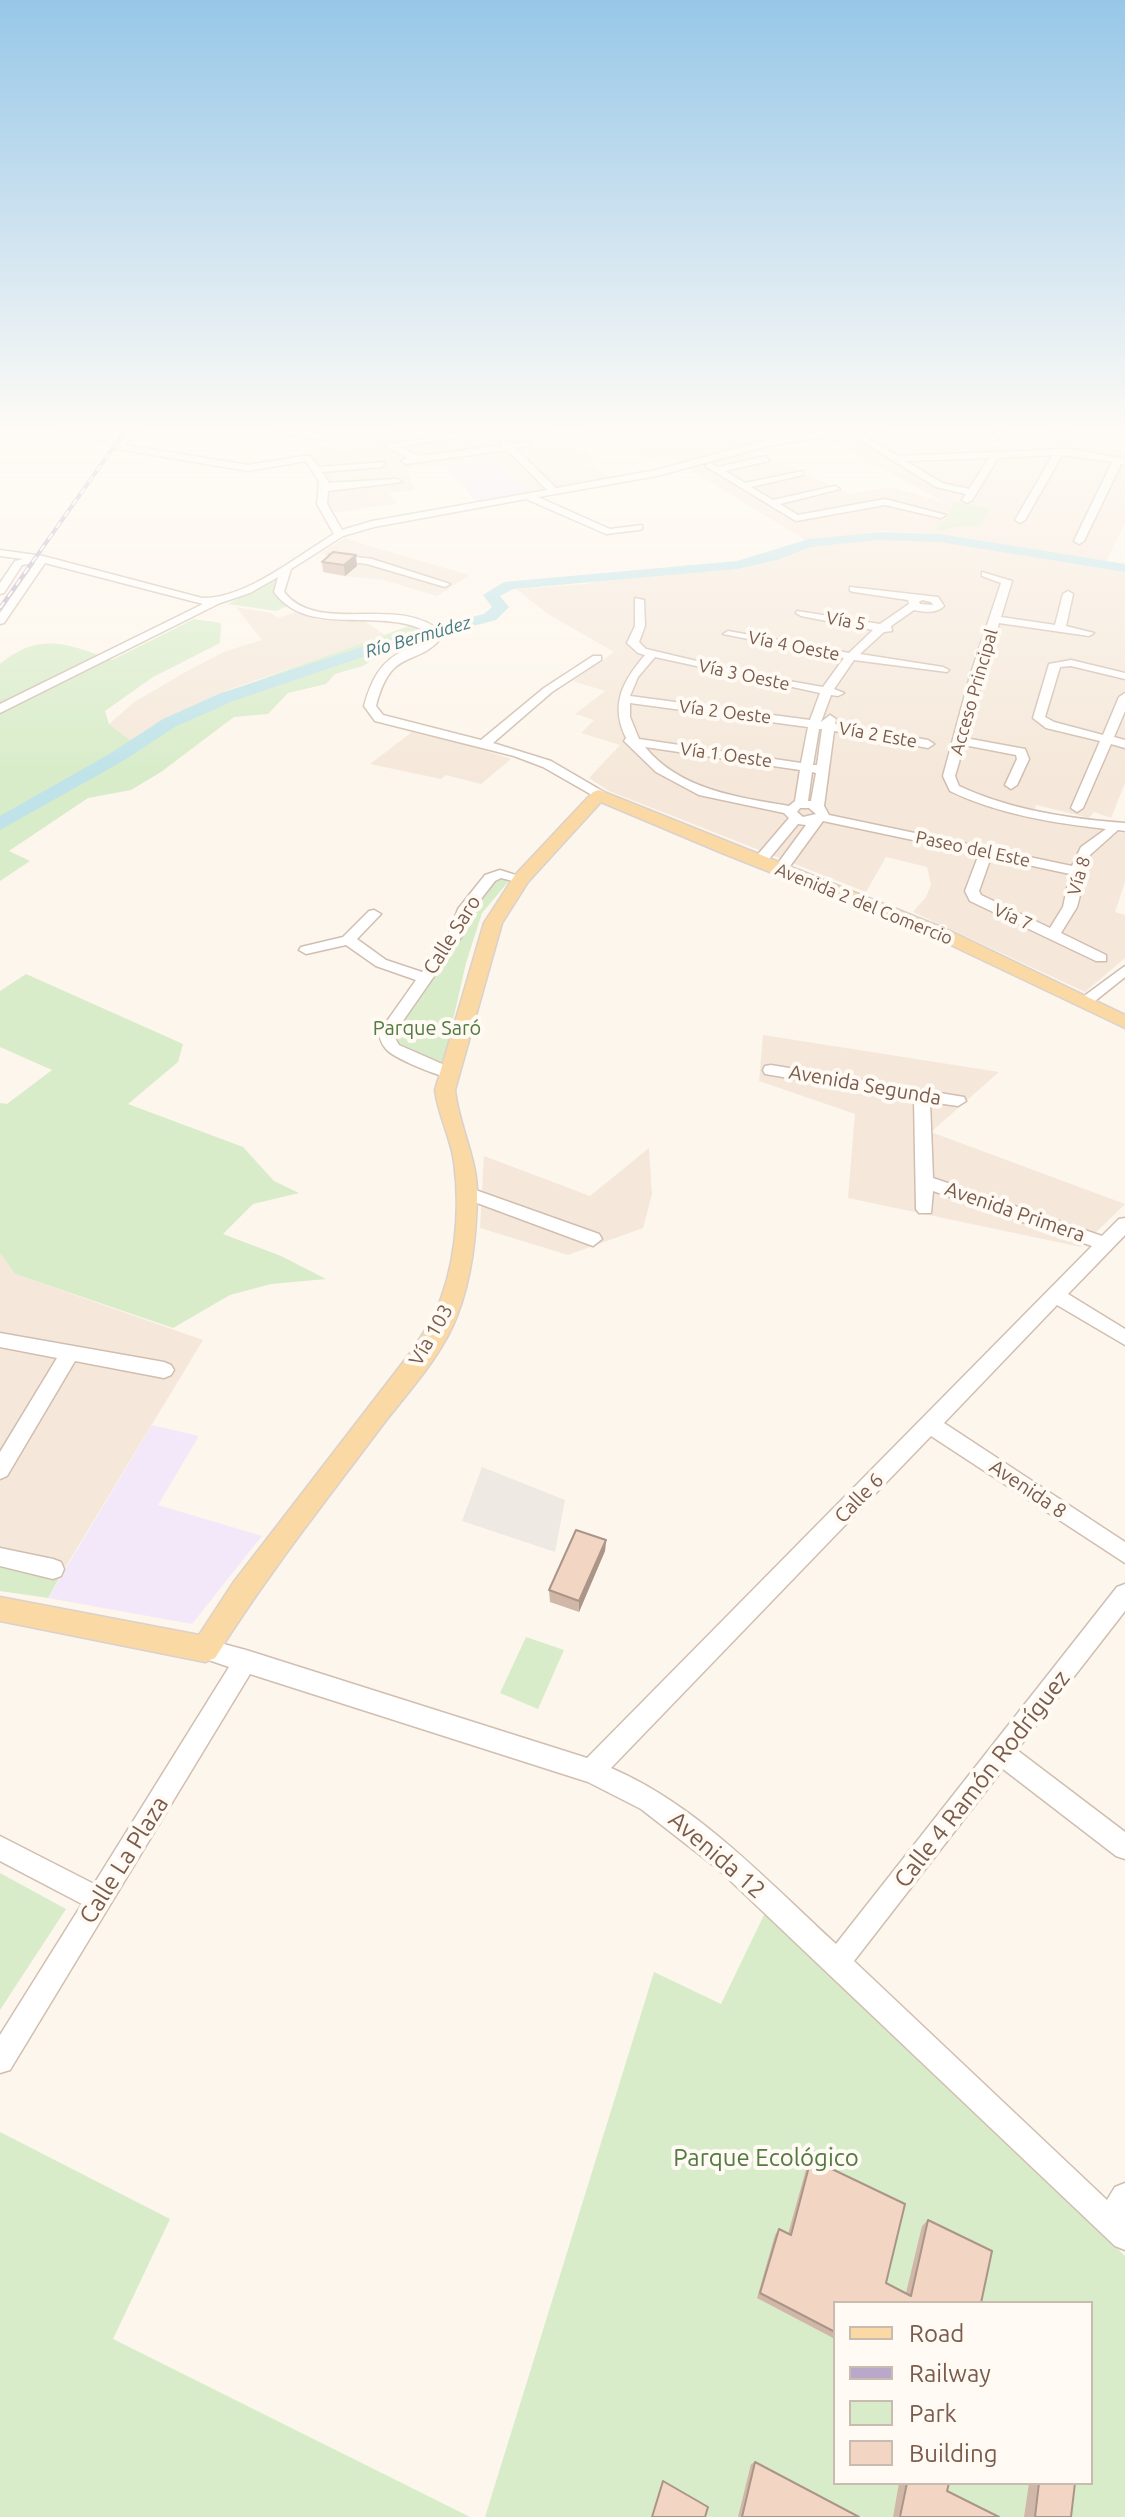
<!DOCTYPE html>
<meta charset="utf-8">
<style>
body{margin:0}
#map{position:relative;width:1125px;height:2517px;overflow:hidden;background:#fdf6ec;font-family:Ubuntu,sans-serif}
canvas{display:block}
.legend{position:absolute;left:833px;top:2301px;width:260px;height:184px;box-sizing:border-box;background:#fffaf3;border:2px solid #cabbb1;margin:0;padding:10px 14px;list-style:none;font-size:24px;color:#7a5c4d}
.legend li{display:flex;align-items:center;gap:16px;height:40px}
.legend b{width:40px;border:2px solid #cabbb1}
</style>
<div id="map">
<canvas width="1125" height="2517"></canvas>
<ul class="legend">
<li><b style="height:10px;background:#fbd9a5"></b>Road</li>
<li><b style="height:10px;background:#b9a8c9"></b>Railway</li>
<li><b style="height:22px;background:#d8ecc9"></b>Park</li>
<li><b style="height:22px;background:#f3d5c3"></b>Building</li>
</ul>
</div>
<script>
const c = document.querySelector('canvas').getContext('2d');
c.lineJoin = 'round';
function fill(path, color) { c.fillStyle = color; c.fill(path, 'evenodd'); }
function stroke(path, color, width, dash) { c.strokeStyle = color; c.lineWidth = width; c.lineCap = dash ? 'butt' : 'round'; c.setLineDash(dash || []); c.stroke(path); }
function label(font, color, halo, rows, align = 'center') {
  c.font = font + ' Ubuntu,sans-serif'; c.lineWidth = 8; c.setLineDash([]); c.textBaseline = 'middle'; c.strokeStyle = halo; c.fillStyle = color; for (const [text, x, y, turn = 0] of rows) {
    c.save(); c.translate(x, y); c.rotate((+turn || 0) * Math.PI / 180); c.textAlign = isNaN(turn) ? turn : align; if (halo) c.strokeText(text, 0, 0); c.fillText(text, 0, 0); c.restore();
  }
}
fill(new Path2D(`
 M432,425H533L597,458L584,462L615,479L529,493L495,458L407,469L415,490L389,493L398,504L330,513L325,504L327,482L315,461V455L325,445L346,451L381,434Z
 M577,425H796L814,430L684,464L669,455L650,460Z
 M869,431L899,447L1000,444L997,439L1045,433L1083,445L1125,451V523L1106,562L926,533L880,531L805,540L687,468L747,451L788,465L849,494L891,487L946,503L822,437Z
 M345,538L379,549L470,575L437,596L383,580L345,576L364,559L319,554Z
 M880,538L940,539L1125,570V783L1111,818L1094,812L1089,818L1036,805L1032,817L1125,833V882L1115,912L1125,915V958L1085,992L913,912L926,897L931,885L927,867L886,857L866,892L609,791L589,778L620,745L581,733L594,720L575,714L605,691L573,681L614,652L548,614L516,589L586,584L635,574L731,569L777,560L814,546Z
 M236,607L271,613L278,618L298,611L318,620L357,616L385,635L228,690L167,718L130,740L109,724L134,702L189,670L226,651L262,640Z
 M412,732L475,747L511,759L481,784L446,775L441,779L370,764Z
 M763,1035L999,1072L931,1132L1125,1204L1081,1247L848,1198L855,1114L759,1081Z
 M649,1148L652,1194L643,1228L568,1255L480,1228L484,1156L590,1196Z
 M0,1253L15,1274L203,1340L62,1573L0,1560Z`), '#f5e8da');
fill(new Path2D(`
 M482,1467L565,1500L555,1552L462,1521Z`), '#efe9e4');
fill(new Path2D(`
 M495,458L529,493L476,501L443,465Z
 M152,1425L199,1436L158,1505L262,1536L192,1624L48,1598Z`), '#f3e8fa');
fill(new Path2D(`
 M23,425H96L115,431L107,445L67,433Z
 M954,501L991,509L981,525L953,527L943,531L937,529L949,516Z
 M281,574L276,591L288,606L276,611L228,604Z
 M194,619L221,623L220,643L153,677L105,711L109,724L130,740C220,687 319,661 416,623L430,638L382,654L363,666L335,674L326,684L288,693L268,714L234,717L161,772L131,790L88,798L9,851L30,861L0,881V664C39,631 69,644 112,660Z
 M496,877L510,880L482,913L466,963L443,1064L400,1044L396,1039L398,1030L462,935L471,907Z
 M26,974L183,1044L178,1062L128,1104L243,1147L274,1181L299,1193L253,1204L223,1234L281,1256L326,1279L271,1284L230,1295L173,1328L15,1274L0,1253V1103L7,1104L52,1070L0,1047V991Z
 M0,1560L62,1573L48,1598L0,1591Z
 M526,1637L564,1650L538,1709L500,1693Z
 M0,1873L66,1909L0,2010Z
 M766,1911L1125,2256V2517H485L654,1972L721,2004ZM835,2303H1091V2483H835Z
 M0,2132L170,2219L113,2339L470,2517H0Z`), '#d8ecc9');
fill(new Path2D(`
 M878,532L940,534L1125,564V572L940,542L878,540L811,547L777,560L737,569L513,589L500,596L509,607L496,620L398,645L233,701L175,727L123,761L0,830V816L111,753L163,719L221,693L386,639L484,614L492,607L483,595L504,582L737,561L809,539Z`), '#bfe3e8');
const minor = new Path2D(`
 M129,425H138L126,445L248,465L309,455L319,467L385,462L382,467L322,472L329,483L397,479L402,482L328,491L327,504L342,530L372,521L547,490L507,450L406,464L401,461L408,458L385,446L491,426L494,431L399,447L420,456L502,445L500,442L504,439L511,444L530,442V446L515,448L556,488L656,470L767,440L833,429L917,425L858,432L898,456L1068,449L1121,458L1125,459V465L1121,464L1084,541L1079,544L1074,541L1112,462L1062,455L1025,520L1020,523L1015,520L1053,455L998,458L972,500L967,503L962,500L966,494L936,487L848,433L768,446L657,476L538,497L610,529L642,525V529L639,530L606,534L526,499L374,527L343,536L291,569L284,592C319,637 400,592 444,634C419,670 392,643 376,706L383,715L481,740L544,688L593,656H601V660L552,692L493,743L551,761L604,792L605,795L599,799L543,767L514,756L375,721L364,706C371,681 380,661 405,650C415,646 425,643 433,635C384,603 310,641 274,592L278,577L250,593L220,603L0,713V704L203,604L45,563L4,623L0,624V613L35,563L22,565L4,593L0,594V583L15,561L23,559L0,556V550L43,556L202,598C246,599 297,556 334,534L317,504L319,482L306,461L248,471L117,449ZM989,458L969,489L942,483L906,461Z
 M997,425H1006L997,440H991Z
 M1048,425H1058L1067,433L1060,435Z
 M277,427L324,434L328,437L324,440L274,432Z
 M766,456L769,461L725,471L745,483L803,471V475L751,487L773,500L835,486L840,489L780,504L798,515L885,499L946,515L941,518L885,505L796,521L705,466L710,463L718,467Z
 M333,554L372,559L450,584L445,587L367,564L329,559V555Z
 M982,572L1012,581L1001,617L1055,625L1063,594L1068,591L1073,594L1066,626L1094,633L1089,636L999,623L965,738L1025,749L1029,759L1017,785L1011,789L1005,785L1017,759L1016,755L964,745L955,776L959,786C1010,810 1070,819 1125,823V831L1118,830L1090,855L1077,907L1061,933L1106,955V961H1096L970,901L965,891L979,854L823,821L785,873L780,874L773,870L806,825L798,824L764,865H754V859L789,818L784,813L699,795L656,772L624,741L626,738C610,705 622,682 645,655L638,653L627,643L635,626V598L644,600L645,626L639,642L646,649L760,676L823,687L844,658L723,634L728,631L849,653L873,630L801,616L796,613L797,611L880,624L909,604L908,600L854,592L850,591V587L938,597L944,606C936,614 925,612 914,610L891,626L892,631L884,632L860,654L943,667L949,670L947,672L854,660L834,689L844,693L838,696L831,695L821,722L830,715L836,719L835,724L928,740L934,744L928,748L834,731L824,806L829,815L1072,866L1081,847L1106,829C1053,823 997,814 950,791L943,776L970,676L1001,583L982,576ZM922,600L931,602L933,605L920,604L919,602ZM655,657L820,693L810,720L630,696L638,677ZM630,703L808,727L801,763L639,739L630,717ZM819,729H822L817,765H813ZM645,747L800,770L795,801L789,806C737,797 680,790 645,747ZM812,772L816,773L811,801H808ZM800,808H809L816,814L803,817L797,812ZM991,857L1070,874L1063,907L1050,928L981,895L979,891Z
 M1071,660L1125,673V679L1071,666L1060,667L1045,717L1054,722L1103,735L1119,697L1125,693V711L1114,737L1125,740V748L1111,744L1083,808L1077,812L1071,808L1100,741L1046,728L1033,718L1049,664Z
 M500,870L528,879L521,883L501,878L495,881L470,913L462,936L396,1031L395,1038L399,1045L456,1070L458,1074L456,1078C445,1080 393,1058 386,1049C381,1043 379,1038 380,1031L416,980L376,966L346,945L306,954L299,950L301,947L343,937L369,911L374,910L381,914L357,939L386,960L422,972L448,936L458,909L485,875Z
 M1125,966V977L1090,1005H1080V999Z
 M771,1065L964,1097L966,1101L958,1106L930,1102L933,1178L1102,1236L1119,1219L1125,1218V1235L1068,1294L1125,1329V1345L1057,1305L944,1423L1125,1542V1563L931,1436L611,1768C699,1806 766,1880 836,1944L1117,1587L1125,1584V1611L1017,1750L1125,1832V1859L1116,1856L1003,1769L854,1961L1107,2200L1115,2187L1125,2183V2250L1115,2246L718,1869L641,1809L588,1782L250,1674L10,2070L0,2073V2035L82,1904L0,1861V1836L94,1884L229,1667L197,1656L194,1649L197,1642L205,1639L246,1650L587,1758L1092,1246L933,1191L931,1213H919L916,1209L914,1099L765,1074L763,1070L765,1066Z
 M467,1187L599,1234L602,1239L593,1246L461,1197L458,1193Z
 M0,1333L164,1362L171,1365L174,1370L171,1375L164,1378L75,1361L7,1476L0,1479V1452L57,1358L0,1347Z
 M0,1548L53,1559L61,1562L64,1569L61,1576L53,1579L0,1566Z`);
const major = new Path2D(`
 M599,790L946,929L1125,1015V1028L934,937L722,853L601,802L528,882L502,923L455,1090C459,1127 478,1159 477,1196C476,1237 472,1277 457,1316C441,1358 405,1395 378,1431C322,1506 264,1579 215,1658L205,1662L0,1621V1597L199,1635L233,1583L411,1352C418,1340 428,1328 434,1315C455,1271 461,1211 454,1162C451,1138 438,1115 435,1090L484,923L515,875L593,792Z`);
stroke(minor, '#d1beb0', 3);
stroke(major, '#dad1cd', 3);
fill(minor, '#fff');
fill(major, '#fbd9a5');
const rail = new Path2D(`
 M0,608L129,425`);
stroke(rail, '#b9a8c9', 4);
stroke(rail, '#fffaf3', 2, [7]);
fill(new Path2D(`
 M322,562L357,566L345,576L323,572Z
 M606,1540L605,1551L579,1612L550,1602L549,1590Z
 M811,2159L886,2283L906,2293L922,2226L928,2220L981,2303H835V2339L757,2298L775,2235L779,2229L788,2234L807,2166Z
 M755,2462L859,2517H738L751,2464Z
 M899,2483H949L947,2491L999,2517H893Z
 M1029,2483H1075L1071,2517H1024Z`), '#d1b7a8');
fill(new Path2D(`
 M356,555L357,566L345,576L344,565Z
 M606,1540L605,1551L579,1612V1601Z`), '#aa9588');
const building = new Path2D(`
 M333,552L356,555L344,565L322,562Z
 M576,1530L606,1540L579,1601L549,1590Z
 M811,2159L905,2204L886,2283L911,2296L928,2220L992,2251L981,2303H835V2332L760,2293L779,2229L791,2235Z
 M755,2462L859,2517H742Z
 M663,2481L708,2507L705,2517H652Z
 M907,2483H949L947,2491L999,2517H900Z
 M1039,2483H1075L1071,2517H1035Z`);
fill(building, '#f3d5c3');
stroke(building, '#aa9588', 2);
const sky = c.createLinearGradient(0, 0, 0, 778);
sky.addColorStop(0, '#97c7e8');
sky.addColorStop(0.55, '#fefbf6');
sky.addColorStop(1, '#fefbf600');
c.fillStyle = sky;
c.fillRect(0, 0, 1125, 778);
label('18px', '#7a5c4d', '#fffaf3', [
 ["Vía 5",846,621,10],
 ["Vía 4 Oeste",794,646,11],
 ["Vía 3 Oeste",744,675,12],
 ["Acceso Principal",974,692,-74],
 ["Vía 2 Oeste",725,712,7],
 ["Vía 2 Este",878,735,10],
 ["Vía 1 Oeste",726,755,8],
 ["Paseo del Este",973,849,12],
 ["Vía 8",1079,876,-74],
 ["Avenida 2 del Comercio",864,904,22],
 ["Vía 7",1013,917,24]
]);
label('italic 18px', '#437c86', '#fffaf3', [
 ["Río Bermúdez",418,637,-16]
]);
label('20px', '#7a5c4d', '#fffaf3', [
 ["Calle Saro",452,935,-58],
 ["Avenida Segunda",865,1085,10],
 ["Avenida Primera",1015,1212,19],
 ["Vía 103",431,1335,-60],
 ["Avenida 8",1028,1489,34],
 ["Calle 6",859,1498,-46]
]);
label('20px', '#537a41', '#fffaf3', [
 ["Parque Saró",427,1028]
]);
label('24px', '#7a5c4d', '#fffaf3', [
 ["Calle 4 Ramón Rodríguez",982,1779,-52],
 ["Avenida 12",717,1855,41],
 ["Calle La Plaza",124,1860,-58]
]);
label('24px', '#537a41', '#fffaf3', [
 ["Parque Ecológico",766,2158]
]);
</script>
